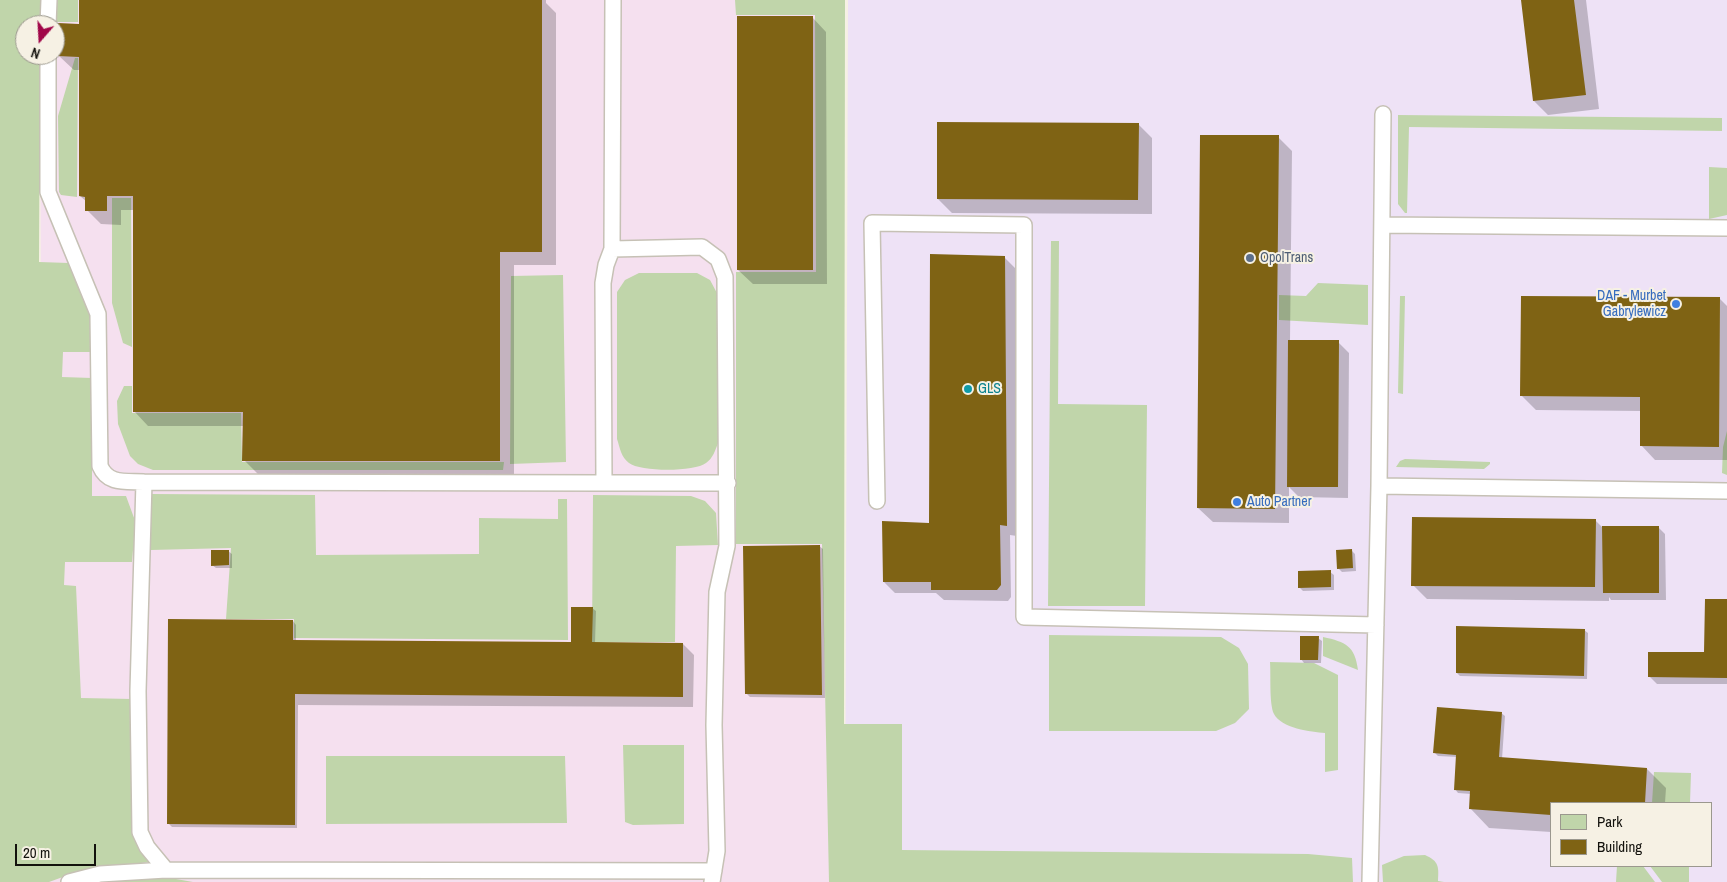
<!DOCTYPE html>
<style>
body{margin:0}
#map{position:relative;width:1727px;height:882px;overflow:hidden;background:#f6f1e4;font-family:"Archivo Narrow",sans-serif}
canvas{display:block}
.legend{position:absolute;left:1550px;top:802px;width:162px;height:65px;box-sizing:border-box;background:#f6f1e4;border:1px solid #9b988e;margin:0;padding:6px 9px;list-style:none;font-size:15px;color:#13120d}
.legend li{display:flex;align-items:center;gap:10px;height:25px}
.legend b{width:25px;border:1px solid #9b988e}
.north{position:absolute;left:15px;top:15px;width:50px;height:50px;box-sizing:border-box;background:#f6f1e4;border:1px solid #9b988e;border-radius:50%;rotate:199deg;font-size:14px;font-weight:700;line-height:20px;text-align:center;color:#13120d}
.north::after{content:'';display:block;margin:auto;width:18px;height:22px;background:#a10749;clip-path:polygon(50% 0,100% 100%,50% 72%,0 100%)}
.scale{position:absolute;left:15px;top:844px;width:81px;height:22px;box-sizing:border-box;border:2px solid #13120d;border-top:0;padding-left:6px;font-size:15px;line-height:18px;white-space:nowrap;color:#13120d;-webkit-text-stroke:4px #f6f1e4;paint-order:stroke}
</style>
<div id="map">
<canvas width="1727" height="882"></canvas>
<ul class="legend">
<li><b style="height:14px;background:#c0d5aa"></b>Park</li>
<li><b style="height:14px;background:#7f6314"></b>Building</li>
</ul>
<div class="north">N</div>
<div class="scale">20 m</div>
</div>
<script>
const c = document.querySelector('canvas').getContext('2d');
c.lineJoin = 'round';
function fill(path, color) { c.fillStyle = color; c.fill(path, 'evenodd'); }
function stroke(path, color, width, dash) { c.strokeStyle = color; c.lineWidth = width; c.lineCap = dash ? 'butt' : 'round'; c.setLineDash(dash || []); c.stroke(path); }
function label(font, color, halo, rows, align = 'center') {
  c.font = font + ' "Archivo Narrow",sans-serif'; c.lineWidth = 4; c.setLineDash([]); c.textBaseline = 'middle'; c.strokeStyle = halo; c.fillStyle = color; for (const [text, x, y, turn = 0] of rows) {
    c.save(); c.translate(x, y); c.rotate((+turn || 0) * Math.PI / 180); c.textAlign = isNaN(turn) ? turn : align; if (halo) c.strokeText(text, 0, 0); c.fillText(text, 0, 0); c.restore();
  }
}
fill(new Path2D(`
 M848,0H1727V882H845ZM1551,803H1711V866H1551Z`), '#eee2f6');
fill(new Path2D(`
 M40,0H843V882H43L40,55H55V25H40Z`), '#f5e0ef');
fill(new Path2D(`
 M0,0H40V25H25V55H40L39,262L69,263L91,319L92,352H63L62,377L92,378V496H126L137,526V550H133L132,562H65L64,585L76,586L81,698L132,699L150,862L82,870L49,882H0Z
 M57,0H78V22H57Z
 M735,0H845L844,724H902V850L1308,854L1352,858L1353,882H829L822,544H736V272H816L815,15H736Z
 M75,58H78L77,197L61,195L59,192L58,116Z
 M1398,115L1722,118V131L1409,127L1407,213H1405L1398,204Z
 M1709,167L1727,168V215L1709,219Z
 M112,198H131L132,347L123,343L112,303Z
 M1051,241H1059L1058,404L1147,405L1145,606H1048Z
 M639,273H697L710,280L718,295V443C715,451 713,458 706,463C695,472 640,472 629,463C621,457 620,448 617,439V292L625,280Z
 M563,275L566,462L510,464L511,276Z
 M1318,283L1368,285V325L1279,320V295L1306,296Z
 M1400,296H1405L1403,394L1398,393Z
 M124,386H132V413H241L242,462H504L503,470H153L138,464L130,456L118,424L117,401Z
 M1727,431V475L1722,473L1723,447Z
 M1405,459L1490,462V464L1484,469L1396,467L1400,461Z
 M151,494L315,495L316,555L479,554V518L558,519V499H567L568,640L294,638V619H226L231,548L151,550Z
 M593,495L691,496L705,501L716,513L718,545L676,546L675,642H592Z
 M1049,635L1221,637L1239,648L1248,664L1249,709L1235,723L1216,731H1049Z
 M1323,637C1346,642 1355,646 1358,670L1323,656Z
 M1270,662L1314,663L1338,675V770L1325,772V733C1311,732 1281,728 1274,714C1269,704 1271,675 1270,662Z
 M623,745H684V824L633,825L625,822Z
 M326,756H565L567,823L326,824Z
 M1654,772L1691,773L1690,803H1652Z
 M1425,855C1439,861 1439,867 1438,881L1444,882H1383L1382,865L1404,856Z
 M1617,866H1643L1655,882H1616Z
 M1650,866H1689V882H1662Z
 M130,878L176,879L193,882H99Z`), '#c0d5aa');
fill(new Path2D(`
 M80,0H546V3L556,13V265H514V475L258,474L244,460V426H148L134,411V210H121V225L101,224L87,210V202L80,196V70H74L59,56L80,25Z
 M1522,0H1586L1599,109L1548,115L1534,101Z
 M812,17L826,32L827,284H753L738,270Z
 M1138,124L1152,138V214L952,213L938,199Z
 M1278,137L1292,151L1290,341L1338,342L1349,353L1348,498L1299,497L1289,487V523L1213,522L1198,508Z
 M1004,257L1015,268L1017,536L1010,535L1011,597L1008,601L944,600L936,593H895L884,582L931,525Z
 M1719,298L1727,306V460H1655L1641,445V411L1536,410L1522,396Z
 M1595,520L1602,527H1658L1665,534L1666,600H1611L1609,597V601L1427,599L1413,585Z
 M819,546L823,549L825,698L750,697L747,694Z
 M228,551L232,554V568H216L212,565Z
 M1352,551L1355,554L1356,571L1342,572L1338,568Z
 M1330,572L1334,575V590L1303,591L1299,587Z
 M1727,601V684H1657L1649,676L1706,654Z
 M592,608L596,611L595,643L683,644L694,655L693,707L298,705L297,828L172,827L168,823L293,621L296,625V641L574,643Z
 M1584,630L1588,633L1587,679L1460,676L1457,673Z
 M1318,638L1322,641L1321,663H1304L1301,659Z
 M1501,713L1505,716L1502,759L1647,769L1666,788L1665,803H1551V832L1489,828L1470,808L1471,794L1458,793L1455,789L1457,757L1438,756L1435,753Z`), '#0003');
fill(new Path2D(`
 M79,0H542V252H500V461H242L243,412H133V196H107V211H85V197L79,196V57L58,56V23L79,24Z
 M1521,0H1574L1586,95L1533,101Z
 M737,16H813V270H737Z
 M937,122L1139,123L1138,200L937,199Z
 M1200,135H1279L1275,509L1197,508Z
 M930,254L1005,256L1007,526L1000,525L1001,585L997,590H931V582H883L882,521L929,523Z
 M1521,296L1720,297L1719,447L1640,446V397L1520,396Z
 M1288,340H1339L1338,487H1287Z
 M1412,517L1596,519L1595,587L1411,586Z
 M1602,526H1659V593H1603Z
 M820,545L822,695L745,694L743,546Z
 M1352,549L1353,568L1337,569L1336,550Z
 M211,550H229V565L211,566Z
 M1331,570V587L1298,588V571Z
 M1705,599H1727V678L1648,677V652H1704Z
 M571,607H593L592,642L683,643V697L295,694V825L167,824L168,619L293,620V640L571,642Z
 M1456,626L1585,629L1584,676L1456,673Z
 M1300,636H1319L1318,660H1300Z
 M1437,707L1502,712L1499,757L1647,768L1645,803H1551V815L1469,809L1470,791L1454,790L1456,755L1433,753Z`), '#7f6314');
const lane = new Path2D(`
 M48,25L49,0
 M48,55V192L98,314L100,466C108,485 126,481 144,482L604,483
 M1382,225L1727,228
 M612,249L613,0
 M144,482L138,691L140,832L147,847L166,870
 M1379,486L1727,491
 M877,501L872,223L1024,225V617L1376,625
 M69,882L100,874L166,870L714,871
 M712,882L717,851L714,725L717,592L727,546L725,277L718,259L702,247L612,249L606,265L603,283L604,483H728
 M1370,882L1379,486L1383,114`);
stroke(lane, '#c6c1b5', 18);
stroke(lane, '#fff', 15);
for (const [x, y, r, color] of [
 [1250,258,5,"#5c6f8a"],
 [1676,304,5,"#3f7fe0"],
 [968,389,5,"#0f9aa8"],
 [1237,502,5,"#3f7fe0"]
]) { const dot = new Path2D(); dot.arc(x, y, r, 0, 2 * Math.PI); c.fillStyle = color; c.fill(dot); stroke(dot, '#f6f1e4', 2); }
label('14px', '#4e5e75', '#f6f1e4', [
 ["OpolTrans",1260,258]
], 'left');
label('14px', '#366cbe', '#f6f1e4', [
 ["DAF - Murbet",1666,296],
 ["Gabrylewicz",1666,312],
 ["Auto Partner",1247,502,"left"]
], 'right');
label('14px', '#0d838f', '#f6f1e4', [
 ["GLS",978,389]
], 'left');
</script>
